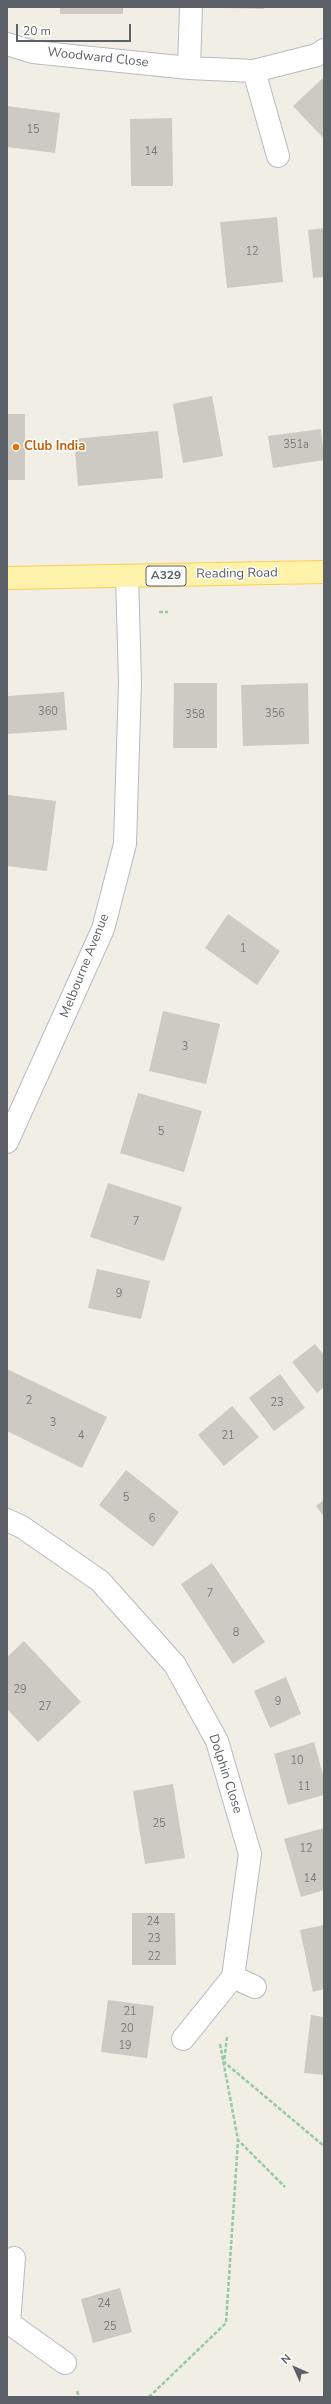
<!DOCTYPE html>
<style>
body{margin:0}
#map{position:relative;width:331px;height:2404px;overflow:hidden;background:#f0eee5;font-family:"Nunito Sans",sans-serif}
canvas{display:block}
.frame{position:absolute;inset:0;border:8px solid #5c6167;pointer-events:none}
.north{position:absolute;left:275px;top:2348px;width:40px;height:40px;-webkit-text-stroke:3px #fff;paint-order:stroke;rotate:315deg;font-size:11px;font-weight:700;line-height:16px;text-align:center;color:#5c6167}
.north::after{content:'';display:block;margin:auto;width:14px;height:18px;background:#5c6167;clip-path:polygon(50% 0,100% 100%,50% 72%,0 100%)}
.scale{position:absolute;left:16px;top:24px;width:115px;height:18px;box-sizing:border-box;border:2px solid #5c6167;border-top:0;padding-left:5px;font-size:12px;line-height:14px;white-space:nowrap;color:#5c6167;-webkit-text-stroke:3px #fff;paint-order:stroke}
</style>
<div id="map">
<canvas width="331" height="2404"></canvas>
<div class="frame"></div>
<div class="north">N</div>
<div class="scale">20 m</div>
</div>
<script>
const c = document.querySelector('canvas').getContext('2d');
c.lineJoin = 'round';
function fill(path, color) { c.fillStyle = color; c.fill(path, 'evenodd'); }
function stroke(path, color, width, dash) { c.strokeStyle = color; c.lineWidth = width; c.lineCap = dash ? 'butt' : 'round'; c.setLineDash(dash || []); c.stroke(path); }
function label(font, color, halo, rows, align = 'center') {
  c.font = font + ' "Nunito Sans",sans-serif'; c.lineWidth = 3; c.setLineDash([]); c.textBaseline = 'middle'; c.strokeStyle = halo; c.fillStyle = color; for (const [text, x, y, turn = 0] of rows) {
    c.save(); c.translate(x, y); c.rotate((+turn || 0) * Math.PI / 180); c.textAlign = isNaN(turn) ? turn : align; if (halo) c.strokeText(text, 0, 0); c.fillText(text, 0, 0); c.restore();
  }
}
fill(new Path2D(`
 M60,7H123V14H60Z
 M221,7H264V9L221,8Z
 M322,79L324,80V139L293,106Z
 M7,106L60,113L55,153L7,147Z
 M172,118L173,186H131L130,119Z
 M277,217L283,282L227,288L220,222Z
 M324,228V277L313,278L308,230Z
 M212,396L223,456L183,463L173,404Z
 M7,414H25V480H7Z
 M321,429L324,460L273,468L268,436Z
 M158,431L163,478L78,486L74,439Z
 M174,683H217V748H173Z
 M308,683L309,744L243,746L241,685Z
 M64,692L67,730L7,734V696Z
 M8,795L56,801L47,871L7,866Z
 M228,914L280,951L257,985L205,948Z
 M163,1011L220,1024L206,1084L149,1071Z
 M138,1093L202,1111L184,1172L120,1153Z
 M108,1183L182,1207L164,1261L90,1237Z
 M97,1269L150,1281L141,1319L88,1308Z
 M315,1344L324,1355V1387L317,1393L292,1362Z
 M7,1369L107,1417L82,1468L7,1431Z
 M280,1374L305,1408L274,1431L249,1398Z
 M232,1406L259,1437L224,1466L198,1435Z
 M126,1470L179,1512L153,1547L99,1505Z
 M324,1500V1517L316,1506Z
 M212,1563L265,1642L233,1664L181,1584Z
 M24,1641L81,1702L38,1742L7,1709V1657Z
 M286,1677L301,1714L270,1728L254,1691Z
 M314,1742L324,1778V1795L288,1805L274,1754Z
 M173,1784L185,1858L145,1864L133,1791Z
 M324,1828V1890L301,1897L284,1839Z
 M132,1913H175L176,1965H132Z
 M324,1925V1989L313,1992L300,1930Z
 M108,2000L154,2006L147,2058L101,2052Z
 M311,2015L324,2017V2075L304,2073Z
 M120,2288L132,2332L93,2343L81,2299Z`), '#cdcac3');
const street = new Path2D(`
 M7,44L33,52L189,68L254,71L317,55L324,50
 M189,68L191,7
 M254,71L278,156
 M7,1142L103,929L125,844L130,682L127,576
 M7,1520L22,1527L100,1581L175,1665L217,1741L250,1854L233,1977L183,2039
 M233,1977L255,1987
 M14,2258L9,2323L65,2363`);
const primary = new Path2D(`
 M7,578L324,572`);
stroke(street, '#b7bbc0', 24);
stroke(primary, '#fece50', 24);
stroke(new Path2D(`
 M159,612H168
 M227,2037L224,2062L324,2146
 M220,2044L238,2140L285,2187
 M77,2391L79,2397
 M149,2397L226,2323L238,2140`), '#96c9a5', 2.5, [4, 2]);
stroke(street, '#fff', 22);
stroke(primary, '#fff2ab', 22);
for (const [x, y, r, color] of [
 [16,447,4,"#e8710a"]
]) { const dot = new Path2D(); dot.arc(x, y, r, 0, 2 * Math.PI); c.fillStyle = color; c.fill(dot); stroke(dot, '#fff', 1.5); }
label('11px', '#787b7e', null, [
 ["15",33,130],
 ["14",151,152],
 ["12",252,252],
 ["351a",296,445],
 ["360",48,712],
 ["356",275,714],
 ["358",195,715],
 ["1",243,949],
 ["3",185,1047],
 ["5",161,1132],
 ["7",136,1222],
 ["9",119,1294],
 ["2",29,1401],
 ["23",277,1403],
 ["3",53,1423],
 ["4",81,1436],
 ["21",228,1436],
 ["5",126,1498],
 ["6",152,1519],
 ["7",210,1594],
 ["8",236,1633],
 ["29",20,1690],
 ["9",278,1702],
 ["27",45,1707],
 ["10",297,1761],
 ["11",304,1787],
 ["25",159,1824],
 ["12",306,1849],
 ["14",310,1879],
 ["24",153,1922],
 ["23",154,1939],
 ["22",154,1957],
 ["21",130,2012],
 ["20",127,2029],
 ["19",125,2046],
 ["24",104,2304],
 ["25",110,2327]
]);
for (const [x, y, w] of [
 [166,576,40]
]) { const box = new Path2D(); box.roundRect(x - w / 2, y - 10, w, 20, 3); c.fillStyle = '#fff'; c.fill(box); stroke(box, '#5c6167', 1); }
label('bold 12px', '#5c6167', null, [
 ["A329",166,576]
]);
label('13px', '#5c6167', '#fff', [
 ["Woodward Close",98,58,6],
 ["Reading Road",237,574,-1],
 ["Melbourne Avenue",85,966,-68],
 ["Dolphin Close",225,1774,72]
]);
label('bold 13px', '#c56008', '#fff', [
 ["Club India",24,447]
], 'left');
</script>
